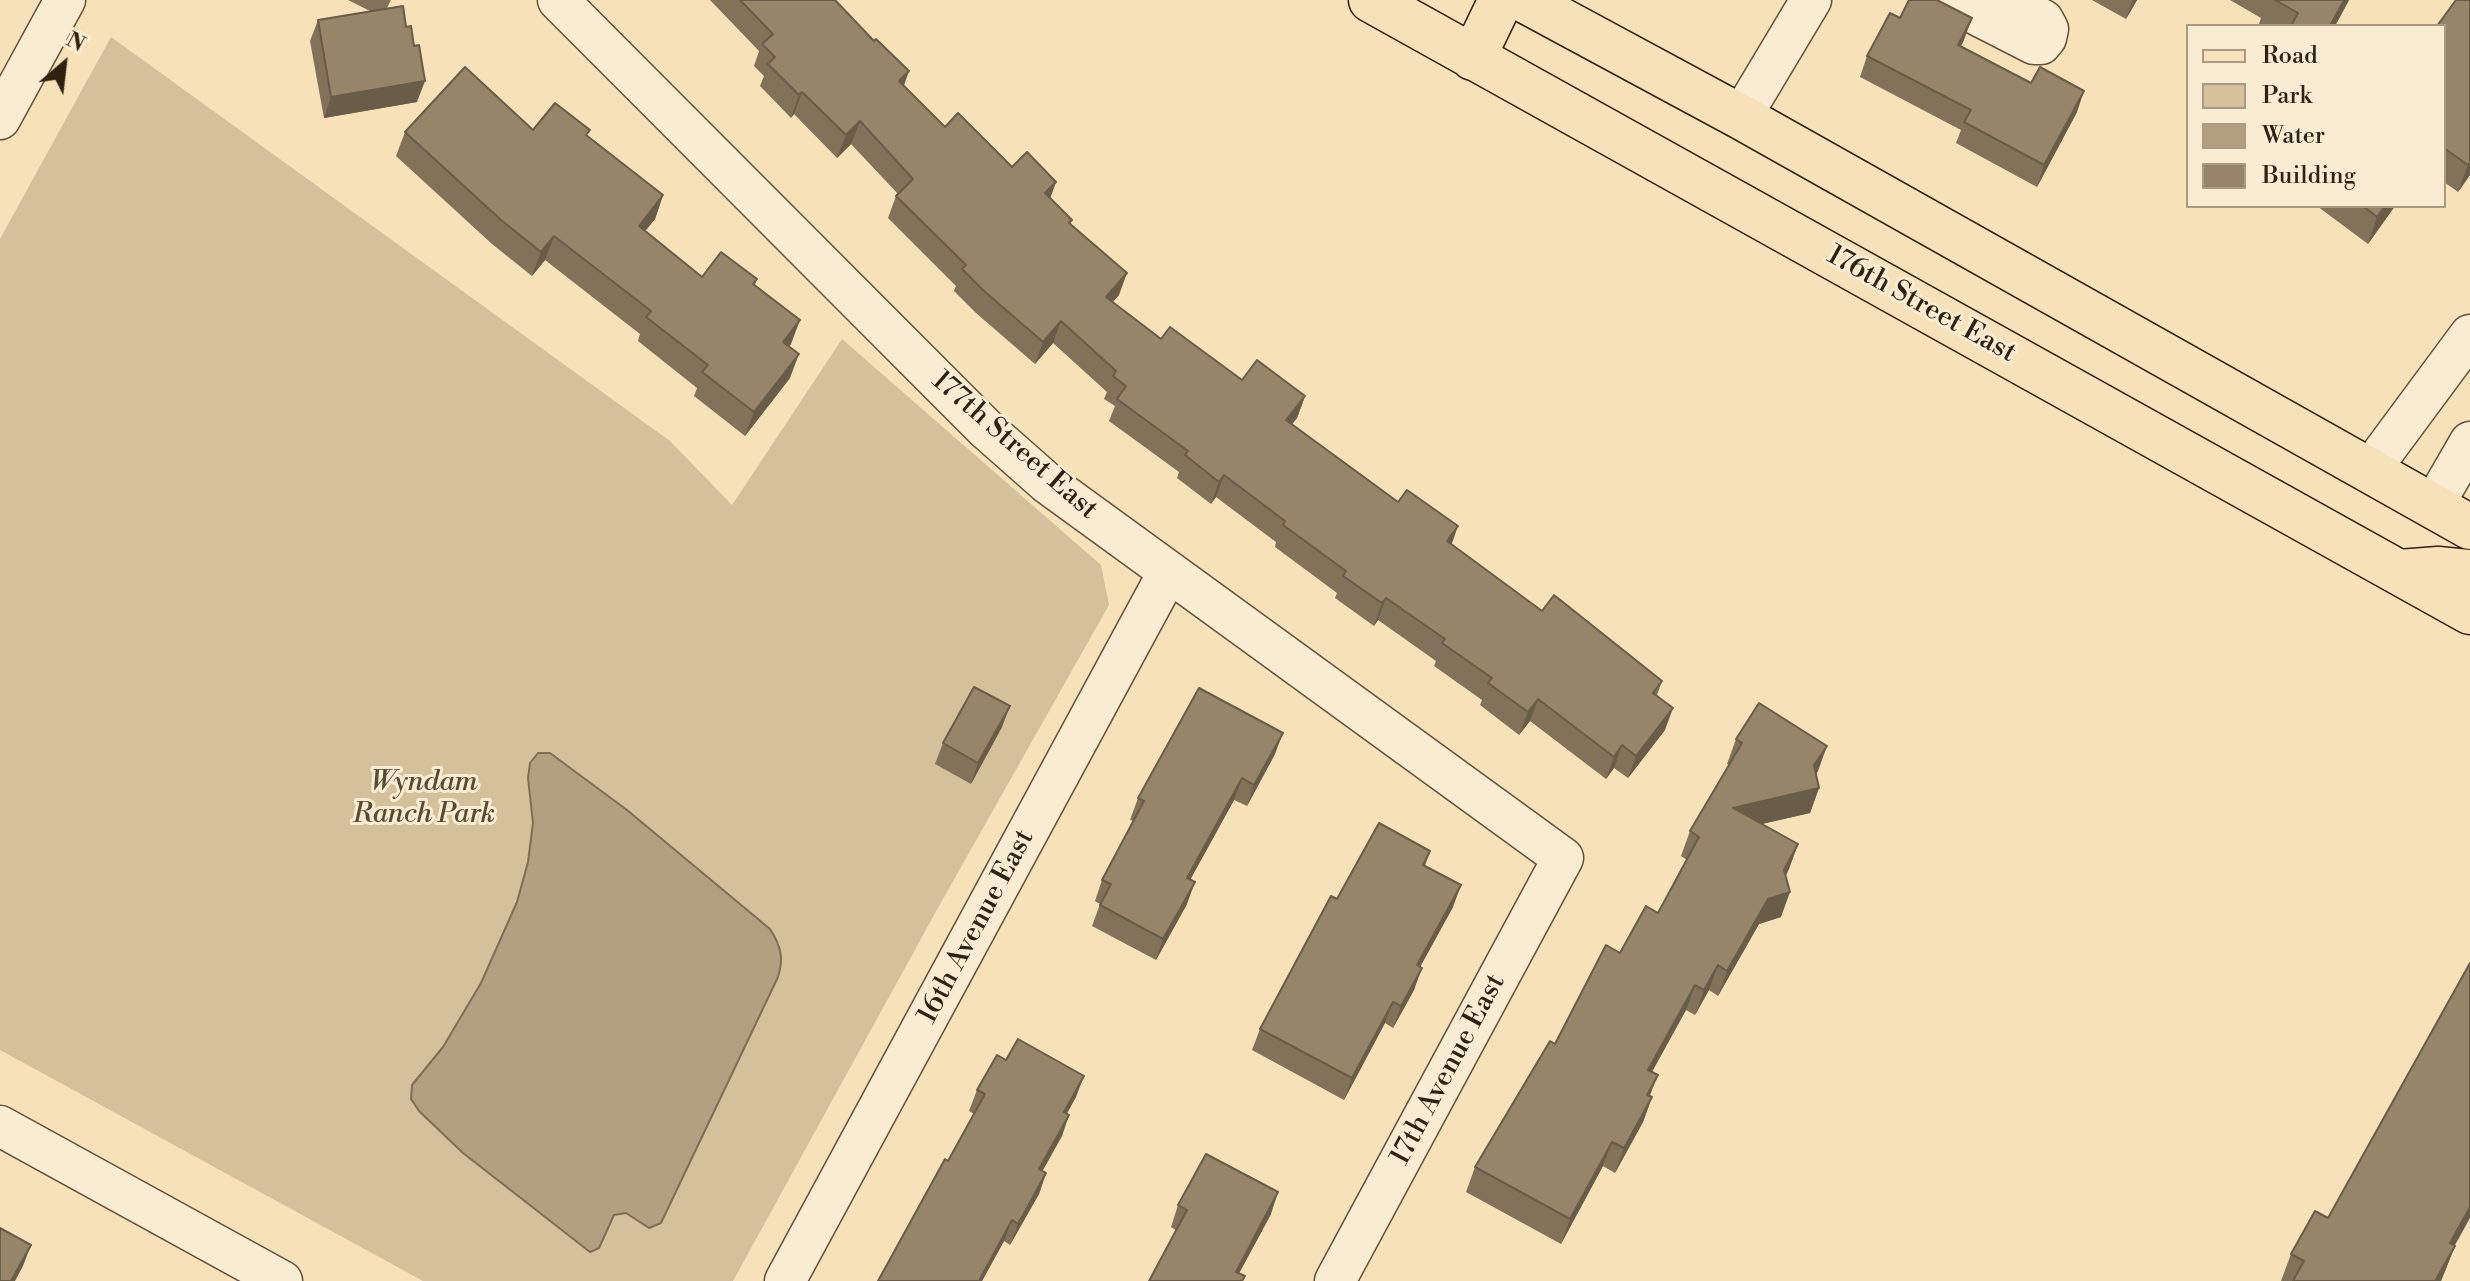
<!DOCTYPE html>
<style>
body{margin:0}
#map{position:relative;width:2470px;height:1281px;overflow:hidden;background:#f6e1b9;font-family:"Libre Bodoni",serif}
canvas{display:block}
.legend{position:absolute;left:2186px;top:24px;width:260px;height:184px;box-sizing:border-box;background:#f9ecd2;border:2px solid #a89b85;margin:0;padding:10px 14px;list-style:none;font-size:24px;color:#2f2211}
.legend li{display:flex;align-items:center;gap:16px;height:40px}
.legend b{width:40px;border:2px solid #a89b85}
.north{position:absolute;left:24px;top:24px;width:80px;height:80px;-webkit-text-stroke:6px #f9ecd2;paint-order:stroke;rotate:28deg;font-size:22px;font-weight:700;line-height:32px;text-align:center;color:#2f2211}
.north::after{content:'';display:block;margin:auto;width:28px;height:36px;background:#2f2211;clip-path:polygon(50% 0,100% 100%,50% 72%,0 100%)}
</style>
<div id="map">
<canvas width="2470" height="1281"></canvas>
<ul class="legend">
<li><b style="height:10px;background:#f6e1b9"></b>Road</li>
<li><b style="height:22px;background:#d4c19c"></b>Park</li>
<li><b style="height:22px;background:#b2a080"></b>Water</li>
<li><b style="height:22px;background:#968568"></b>Building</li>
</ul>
<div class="north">N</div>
</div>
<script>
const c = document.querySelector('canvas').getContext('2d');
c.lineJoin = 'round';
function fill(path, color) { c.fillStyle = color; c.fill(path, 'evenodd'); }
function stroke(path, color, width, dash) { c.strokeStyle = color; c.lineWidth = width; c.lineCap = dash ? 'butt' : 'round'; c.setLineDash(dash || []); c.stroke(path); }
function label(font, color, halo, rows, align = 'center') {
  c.font = font + ' "Libre Bodoni",serif'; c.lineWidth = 6; c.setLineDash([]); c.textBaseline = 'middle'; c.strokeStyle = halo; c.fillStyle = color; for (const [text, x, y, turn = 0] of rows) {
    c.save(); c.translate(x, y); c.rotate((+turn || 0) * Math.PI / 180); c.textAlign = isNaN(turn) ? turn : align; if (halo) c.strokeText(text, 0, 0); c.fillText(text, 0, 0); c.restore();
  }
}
fill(new Path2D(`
 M111,37L670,441L732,505L842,339L1101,565L1109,605L939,906L733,1281H423L0,1050V239Z`), '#d4c19c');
const water = new Path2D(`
 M538,753H550L627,810L770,929C781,946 784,958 778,977L661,1223L649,1228L626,1213L614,1215L599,1248L590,1252L463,1153L419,1111L411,1099L412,1085L443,1047L481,983L517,902L528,862L533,823L528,778L530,763Z`);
fill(water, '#b2a080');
stroke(water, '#7e6e54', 2);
const minor = new Path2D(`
 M558,0L987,430L1047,483L1563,858L1335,1281
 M1948,0L2034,44H2041L2046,38L2048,29L2043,20L2005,0
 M1741,117L1811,0
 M0,119L65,0
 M2370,470L2470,335
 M2433,506L2470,442
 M0,1126L282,1281
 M785,1281L1168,573`);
const major = new Path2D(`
 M1371,0L2470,612
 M1524,0L1741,117L2470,527
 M1473,58L1501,0
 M2399,572L2438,569L2470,572`);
stroke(minor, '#61523b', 43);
stroke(major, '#2f2211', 47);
stroke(minor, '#f9ecd2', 40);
stroke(major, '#f6e1b9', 44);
fill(new Path2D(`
 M348,0H391L387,8L417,102L324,118L310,41L318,20L370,11Z
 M710,0H835L904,86L945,127L1012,167L1056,182L1050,198L1071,224L1119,295L1112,302L1161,339L1242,380L1305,396L1297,418L1292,424L1451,544L1542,611L1662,681L1657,695L1665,730L1628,778L1614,768L1606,779L1530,721L1519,735L1480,705L1482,700L1434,666L1436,661L1378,620L1374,626L1335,598L1337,593L1275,547L1276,542L1216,497L1211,504L1177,478L1179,472L1109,421L1115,406L1104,399L1107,392L1053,343L1035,364L976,313L954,291L956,286L888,218L896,196L898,194L851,144L837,158L794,114L791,118L760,86L764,76L754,66L759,51Z
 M2092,0H2137L2126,19Z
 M2230,0H2349L2335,26H2263L2259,24L2261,18Z
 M2470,0V175L2458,192L2444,182V26Z
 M1900,18L1964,40L1961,46L2077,112L2037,187L1956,143L1961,130L1860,77L1867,56Z
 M533,130L588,136L663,195L655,219L645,231L702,277L757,279L755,285L791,344L789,347L790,378L745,436L694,396L697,388L638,341L640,334L545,260L532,276L492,244L396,156L405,132Z
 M2317,206H2395L2368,244Z
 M1002,727L971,784L935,764L943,743Z
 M1736,739L1818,771L1816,773L1819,788L1810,813L1761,824L1798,844L1786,876L1781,917L1759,924L1718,996L1709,990L1695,1015L1686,1010L1652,1072L1650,1096L1652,1097L1643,1122L1615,1173L1603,1166L1561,1244L1466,1192L1475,1167L1555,1044L1620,953L1658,913L1687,860L1681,856L1690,831L1729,765L1727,764Z
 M1275,754L1247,806L1234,800L1190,880L1187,904L1156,960L1092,926L1100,904L1095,901L1102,880L1134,821L1130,820L1138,798Z
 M1430,851L1425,866L1453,907L1420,967L1414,990L1393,1028L1385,1023L1344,1100L1252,1050L1260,1029L1337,899Z
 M977,1090L1076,1097L1067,1113L1062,1136L1042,1170L1046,1173L1039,1194L1010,1245L1004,1241L982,1281H878L948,1161L974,1114L969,1111Z
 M1178,1205L1271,1214L1239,1273L1171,1227Z
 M2328,1218L2454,1245L2455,1246L2441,1281H2281L2291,1254Z`), '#817259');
fill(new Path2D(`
 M2133,0H2137L2126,19Z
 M2344,0H2349L2335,26H2330Z
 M1972,18L1964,40L1950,66L1958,45Z
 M909,71L901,94L899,81Z
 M425,81L417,102L324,118L331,97Z
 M2084,91L2077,112L2037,187L2044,165Z
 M802,92L794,114L791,118L799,95Z
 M860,121L851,144L837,158L846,135Z
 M2470,162V175L2458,192L2468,165Z
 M1056,182L1048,204L1045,193Z
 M663,195L655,219L630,250L639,226Z
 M2385,206H2395L2368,244L2377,217Z
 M554,236L545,260L532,276L541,252Z
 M1127,273L1119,295L1098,319L1106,297Z
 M800,320L791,344L774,366L783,342Z
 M1061,321L1053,343L1035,364L1043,342Z
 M799,354L790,378L745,436L754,412Z
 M1305,396L1297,418L1278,442L1286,420Z
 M1224,475L1216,497L1211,504L1219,482Z
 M1458,526L1450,549L1447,541Z
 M1386,598L1378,620L1374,626L1382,603Z
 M1538,699L1530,721L1519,735L1528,712Z
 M1010,706L1002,727L971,784L978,763Z
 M1673,708L1665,730L1628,778L1636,756Z
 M1283,733L1275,754L1247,806L1254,785Z
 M1622,745L1614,768L1606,779L1614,757Z
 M1827,746L1818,771L1805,790L1814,765Z
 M1242,778L1234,800L1179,900L1187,878Z
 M1819,788L1810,813L1723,833L1733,808Z
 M1798,844L1789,869L1775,895L1784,870Z
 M1195,882L1187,904L1156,960L1163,939Z
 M1461,885L1453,907L1409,987L1417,965Z
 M1790,892L1781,917L1759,924L1718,996L1727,971L1768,899Z
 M1718,965L1709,990L1695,1015L1704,990Z
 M1422,968L1414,990L1393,1028L1401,1006Z
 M1695,985L1686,1010L1639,1095L1648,1070Z
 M1393,1002L1385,1023L1344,1100L1352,1078Z
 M1658,1075L1648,1100L1647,1095Z
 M1084,1076L1076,1097L1056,1133L1064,1112Z
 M1652,1097L1643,1122L1615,1173L1624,1148Z
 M1069,1115L1062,1136L1032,1190L1039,1169Z
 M1612,1142L1603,1166L1561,1244L1570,1219Z
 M1046,1173L1039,1194L1010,1245L1018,1224Z
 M1278,1192L1271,1214L1235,1281L1236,1272Z
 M2470,1207V1218L2439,1274L2450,1243Z
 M1012,1220L1004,1241L982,1281H979Z
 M31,1245L23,1266L15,1281H11Z
 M2455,1246L2441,1281H2435Z`), '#695d49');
const building = new Path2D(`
 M740,0H835L874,41L876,39L909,71L899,81L945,127L958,113L1012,167L1027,152L1056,182L1045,193L1072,220L1069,223L1127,273L1106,297L1161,339L1170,327L1242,380L1257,360L1305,396L1286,420L1398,502L1407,490L1458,526L1447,541L1542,611L1554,595L1662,681L1653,693L1673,708L1636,756L1622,745L1614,757L1538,699L1528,712L1488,683L1492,678L1442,643L1445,639L1386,598L1382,603L1343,576L1346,571L1283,525L1285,521L1224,475L1219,482L1185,455L1188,451L1117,399L1126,386L1113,376L1116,371L1061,321L1043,342L984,291L962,269L966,265L896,196L913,179L860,121L846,135L802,92L799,95L768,64L775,57L762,44L773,34Z
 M1909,0H1937L1972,18L1958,45L2031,83L2040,67L2084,91L2044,165L1964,122L1971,110L1867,56L1890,13L1900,18Z
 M2275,0H2344L2330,26H2291L2298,13Z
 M2456,0H2470V162L2468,165L2444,148V26H2437Z
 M403,6L406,27L411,26L414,46L419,45L425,81L331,97L318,20Z
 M465,67L533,130L555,103L590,130L586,135L663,195L639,226L702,277L721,252L757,279L753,284L800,320L783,342L799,354L754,412L702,372L708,365L646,317L651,311L554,236L541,252L501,220L405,132Z
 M2363,206H2385L2377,217Z
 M974,687L1010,706L978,763L943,743Z
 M1199,688L1283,733L1254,785L1242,778L1187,878L1195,882L1163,939L1100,905L1111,884L1102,880L1144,801L1138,798Z
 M1759,703L1827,746L1814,765L1819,788L1733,808L1798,844L1784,870L1790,892L1768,899L1727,971L1718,965L1704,990L1695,985L1648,1070L1658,1075L1647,1095L1652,1097L1624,1148L1612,1142L1570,1219L1475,1167L1550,1041L1555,1044L1606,945L1620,953L1646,906L1658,913L1699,837L1690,831L1742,743L1736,739Z
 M1379,823L1430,851L1423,865L1461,885L1417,965L1422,968L1401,1006L1393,1002L1352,1078L1260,1029L1331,896L1337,899Z
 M2470,963V1207L2450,1243L2455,1246L2435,1281H2293L2304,1261L2291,1254L2315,1211L2328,1218Z
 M1018,1039L1084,1076L1064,1112L1069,1115L1039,1169L1046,1173L1018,1224L1012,1220L979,1281H878L945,1159L948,1161L985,1094L977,1090L997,1055L1006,1060Z
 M1206,1154L1278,1192L1236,1272L1245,1276L1242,1281H1149L1187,1210L1178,1205Z
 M0,1228L31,1245L11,1281H0Z`);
fill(building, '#968568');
stroke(building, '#695d49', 2);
label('28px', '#2f2211', '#f9ecd2', [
 ["176th Street East",1921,305,29],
 ["177th Street East",1014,446,41],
 ["16th Avenue East",977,927,-62],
 ["17th Avenue East",1449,1070,-62]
]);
label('italic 28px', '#584a34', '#f9ecd2', [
 ["Wyndam",424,783],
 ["Ranch Park",424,815]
]);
</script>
